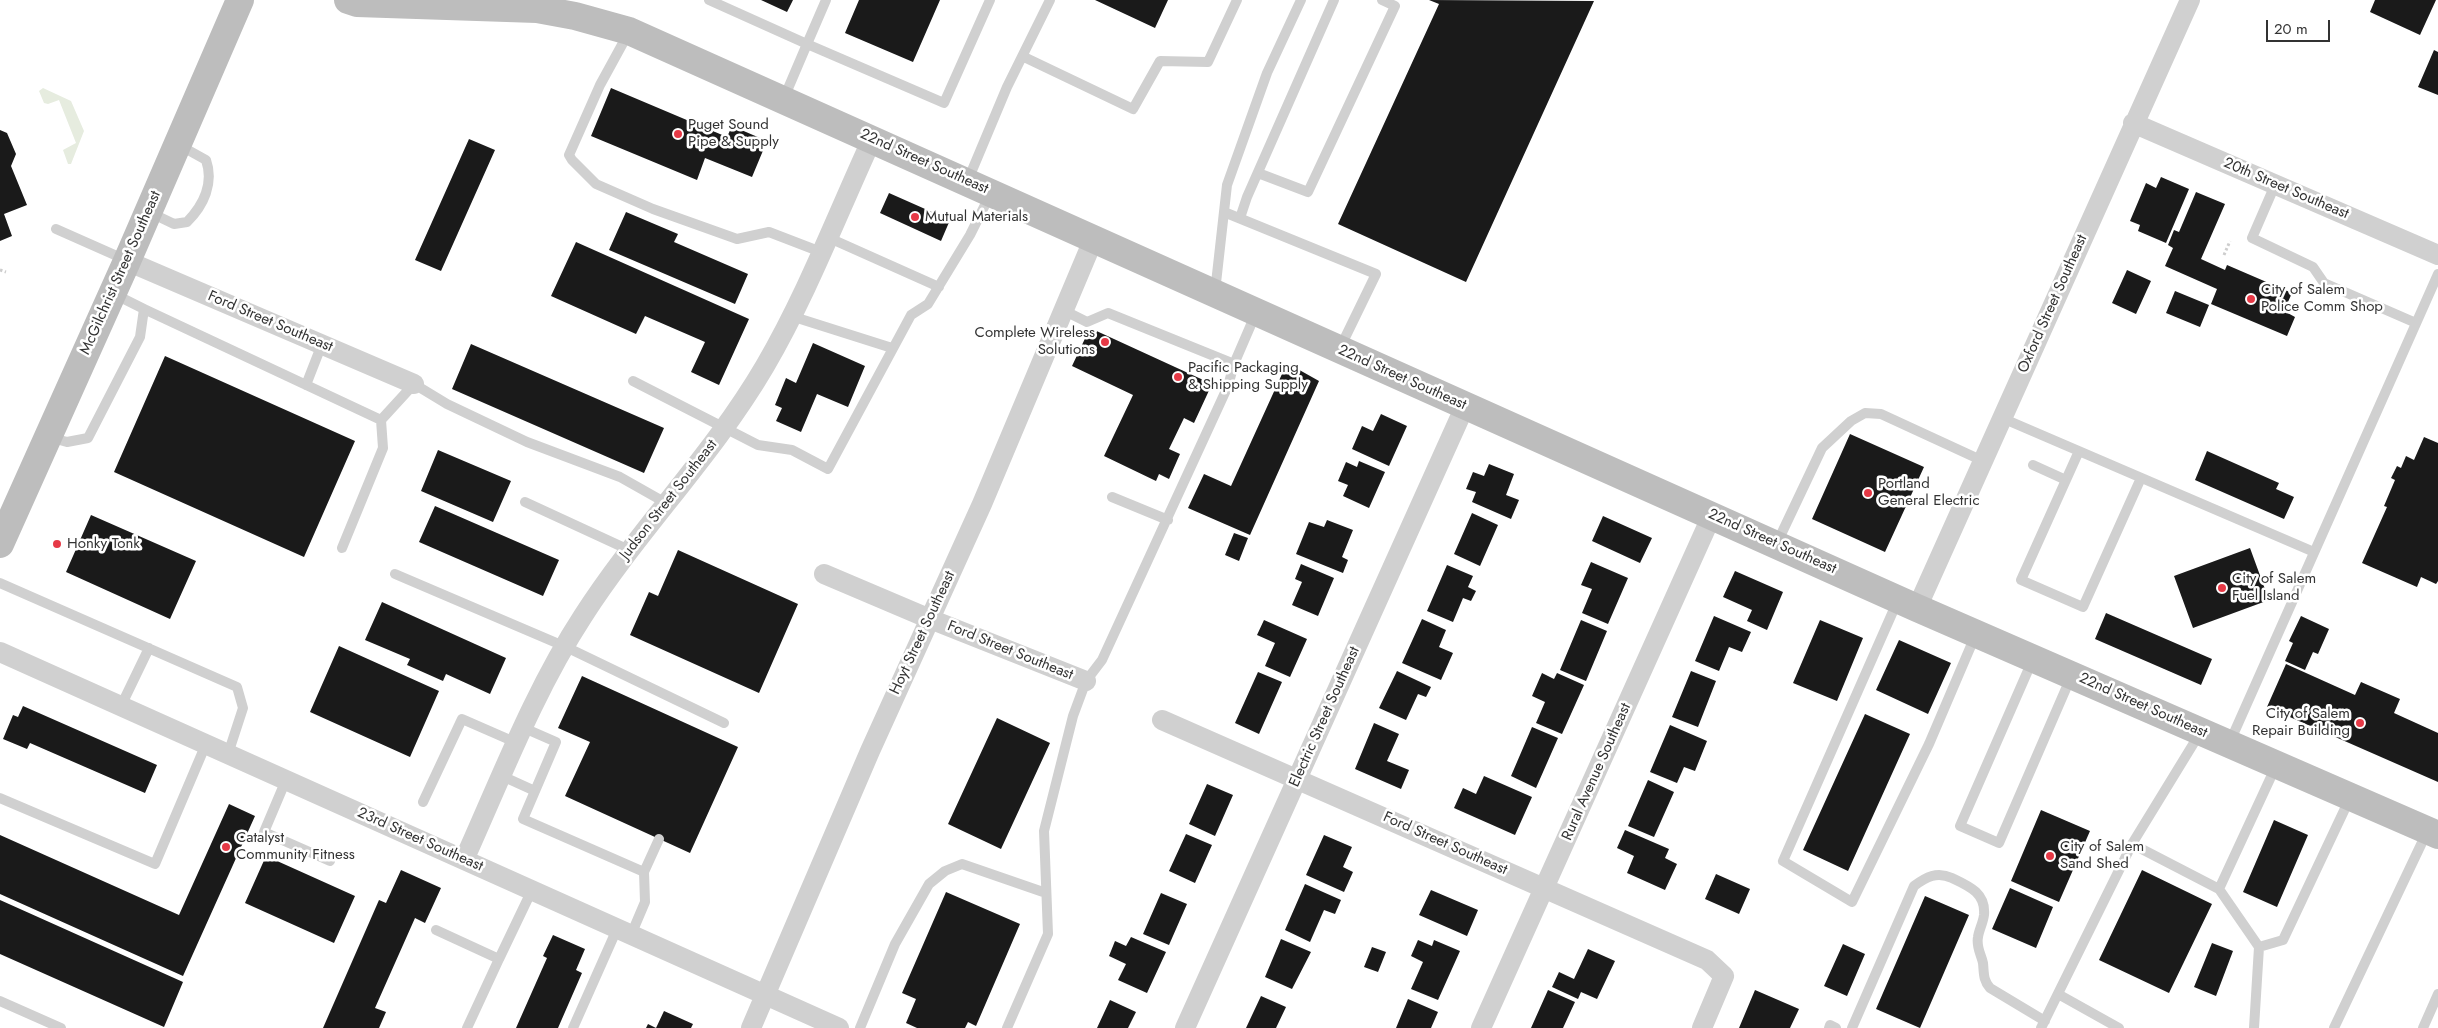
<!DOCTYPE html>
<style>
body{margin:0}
#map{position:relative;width:2438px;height:1028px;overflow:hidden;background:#fff;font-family:Jost,sans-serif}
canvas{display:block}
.scale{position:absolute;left:2266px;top:20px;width:64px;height:22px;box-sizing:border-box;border:2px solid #333;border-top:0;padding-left:6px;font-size:15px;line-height:18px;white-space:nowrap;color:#333;-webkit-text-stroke:4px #fff;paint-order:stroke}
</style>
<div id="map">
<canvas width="2438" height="1028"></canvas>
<div class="scale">20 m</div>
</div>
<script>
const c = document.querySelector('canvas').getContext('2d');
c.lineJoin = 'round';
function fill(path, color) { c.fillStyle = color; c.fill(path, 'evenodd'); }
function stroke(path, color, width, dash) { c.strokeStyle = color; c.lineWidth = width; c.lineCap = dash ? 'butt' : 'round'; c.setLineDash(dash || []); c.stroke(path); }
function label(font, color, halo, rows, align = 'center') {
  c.font = font + ' Jost,sans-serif'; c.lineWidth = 5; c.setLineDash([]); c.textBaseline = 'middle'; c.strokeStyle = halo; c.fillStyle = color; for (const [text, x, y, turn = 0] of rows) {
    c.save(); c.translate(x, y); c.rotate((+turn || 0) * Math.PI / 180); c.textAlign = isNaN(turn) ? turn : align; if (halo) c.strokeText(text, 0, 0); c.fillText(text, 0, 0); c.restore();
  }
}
fill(new Path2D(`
 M43,88L71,101L84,131L71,164H68L63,150L76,143L59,100L48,104L44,103L39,91Z`), '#e6ecdf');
fill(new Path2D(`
 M761,0H793L787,12Z
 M859,0H940L913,62L845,33Z
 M1095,0H1168L1155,28Z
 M1429,0L1594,1L1466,282L1338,224L1439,4Z
 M2375,0H2436L2420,35L2370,12Z
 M2434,50L2438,52V95L2418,87Z
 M611,88L727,137L732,126L767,141L752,177L705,158L697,180L591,136Z
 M0,130L7,133L16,154L11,166L27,205L4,214L12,236L0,241Z
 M469,139L495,150L441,271L415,260Z
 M2161,177L2189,189L2166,243L2138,231L2140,225L2130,221L2146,183L2156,188Z
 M2196,192L2225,204L2201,259L2225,270L2227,265L2292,293L2284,311L2295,317L2287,336L2211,304L2217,289L2165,266L2173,248L2168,245L2174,230L2179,232Z
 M889,193L950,220L941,241L880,213Z
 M626,212L678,234L674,242L748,274L735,304L609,250Z
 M576,242L749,319L719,385L691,372L705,342L645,316L636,334L551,296Z
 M2127,270L2151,281L2136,314L2112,303Z
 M2175,291L2209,305L2200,327L2166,313Z
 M1090,328L1212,384L1194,423L1184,418L1169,449L1180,454L1169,479L1159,474L1156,481L1104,456L1133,395L1072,366Z
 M813,343L865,366L848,407L817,394L801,432L776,421L782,408L775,405L786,378L796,383Z
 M471,344L664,428L644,473L452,389Z
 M165,356L355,441L304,557L114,472Z
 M1287,363L1319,381L1250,535L1188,508L1204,474L1231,486Z
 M1381,414L1407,426L1389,466L1352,449L1362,426L1373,431Z
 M1850,434L1924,467L1885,552L1812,519Z
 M2424,437L2438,443V581L2436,584L2421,577L2417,587L2362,563L2387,507L2384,506L2395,480L2391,478L2397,466L2401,468L2406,456L2414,460Z
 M438,450L511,481L493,522L421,491Z
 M2207,451L2279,483L2276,489L2294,497L2284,519L2195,480Z
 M1359,461L1385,472L1369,508L1343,496L1348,485L1338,481L1346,462L1357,467Z
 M1489,464L1514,474L1506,495L1519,500L1511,519L1472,502L1476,492L1466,489L1473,472L1484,476Z
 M435,506L559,560L543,596L419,542Z
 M1472,513L1498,525L1480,566L1454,554Z
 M91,515L196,561L170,619L66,572Z
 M1603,516L1652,538L1640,563L1592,541Z
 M1327,520L1353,530L1342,557L1348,560L1343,573L1296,554L1309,522L1324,527Z
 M1234,533L1248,538L1239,561L1225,555Z
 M2250,548L2269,600L2193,628L2174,576Z
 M678,550L798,604L759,693L630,635L649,592L658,596Z
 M1591,562L1628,578L1608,624L1582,613L1592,589L1581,585Z
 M1301,564L1334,578L1318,616L1292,605L1302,582L1295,579Z
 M1447,565L1473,576L1468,587L1476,591L1471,601L1463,598L1453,622L1427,611Z
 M1735,571L1783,592L1767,630L1747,621L1752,610L1723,597Z
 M382,602L506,658L490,694L446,674L443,681L407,665L410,659L365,640Z
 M2106,613L2212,659L2201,685L2095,639Z
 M1714,616L1751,632L1742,652L1729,647L1719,671L1695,661Z
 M2301,616L2329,629L2318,654L2313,652L2305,670L2285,661L2293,643L2289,641Z
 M1422,619L1446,630L1439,647L1453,653L1441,680L1402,663Z
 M1264,620L1307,639L1290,677L1265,666L1275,643L1257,635Z
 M1581,620L1607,631L1586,681L1560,670Z
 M1820,620L1863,638L1837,701L1793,683Z
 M1899,640L1951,663L1928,714L1876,690Z
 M339,646L439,691L410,757L310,712Z
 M2286,664L2355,695L2361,682L2400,699L2394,713L2438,733V782L2267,707Z
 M1397,671L1431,687L1426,697L1418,694L1406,720L1379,708Z
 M1691,671L1716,681L1698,727L1672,717Z
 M1258,672L1282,682L1259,734L1235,723Z
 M1542,673L1554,679L1557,673L1584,685L1562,734L1536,723L1545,702L1532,696Z
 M582,676L738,747L690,853L565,796L590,742L558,728Z
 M23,706L157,765L145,793L30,743L27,749L3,739L13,715L18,717Z
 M1865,714L1910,734L1848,871L1803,850Z
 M997,718L1050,743L1001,849L948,824Z
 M1374,723L1399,734L1387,761L1409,770L1401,789L1355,769Z
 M1670,725L1707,741L1695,771L1684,767L1677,783L1650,772Z
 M1532,727L1558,738L1536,788L1511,776Z
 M1484,776L1532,797L1515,835L1454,808L1463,788L1476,794Z
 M1648,780L1674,792L1654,837L1628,826Z
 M1207,784L1233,795L1215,836L1189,824Z
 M229,804L255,816L183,976L0,894V835L179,915Z
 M2041,810L2090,831L2059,902L2011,881Z
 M2274,820L2308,835L2277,907L2243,892Z
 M1625,830L1669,849L1665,858L1677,864L1665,890L1627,873L1634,856L1617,848Z
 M1186,834L1212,845L1195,883L1169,871Z
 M1324,835L1352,847L1343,867L1353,872L1344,892L1306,875Z
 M266,856L355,896L334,943L245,903Z
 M401,870L441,888L425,923L415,918L375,1008L386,1012L379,1028H323L379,900L386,903Z
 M2142,870L2212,904L2169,993L2099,960Z
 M1716,874L1750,889L1739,914L1705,899Z
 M1305,884L1341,900L1335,914L1324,910L1310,942L1285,930Z
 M2010,888L2053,907L2036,948L1992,929Z
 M1431,890L1478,910L1467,936L1419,915Z
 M946,892L1020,924L976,1026L968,1022L965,1028H917L906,1023L916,999L902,993Z
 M1161,893L1187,904L1169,945L1143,934Z
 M1925,896L1969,915L1920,1028L1876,1009Z
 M0,900L183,982L164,1027L0,954Z
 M553,935L585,949L576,970L582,973L558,1028H516L547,958L543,956Z
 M1131,937L1166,952L1147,993L1118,980L1126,964L1109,956L1115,941L1126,946Z
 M1281,939L1311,952L1292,989L1265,977Z
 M1418,940L1432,946L1434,940L1460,951L1438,1000L1411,989L1423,962L1411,956Z
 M2212,943L2233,951L2216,996L2194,987Z
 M1843,944L1865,954L1847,996L1824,986Z
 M1372,947L1386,952L1378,972L1364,967Z
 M1588,949L1615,961L1597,999L1581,992L1578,999L1552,987L1559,972L1574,979Z
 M1548,990L1575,1002L1563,1028H1531Z
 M1755,990L1799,1009L1790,1028H1739Z
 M1261,996L1286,1007L1276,1028H1246Z
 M1408,999L1438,1012L1431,1028H1396Z
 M1110,1000L1136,1012L1128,1028H1097Z
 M664,1011L693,1024L691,1028H646L648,1024L656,1028Z`), '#1a1a1a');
stroke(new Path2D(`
 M2224,255L2230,241
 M0,270L6,272`), '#cdcdcd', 3, [2.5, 2.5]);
stroke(new Path2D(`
 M709,0L807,44L784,98
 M826,0L807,44L944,103L990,0
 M629,32L600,85L569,155L572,160L596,184L653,209L737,239L769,232L821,252
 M1024,57L1133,109L1160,61L1208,62L1237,0
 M1258,173L1308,192L1395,6L1382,0
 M968,180L1007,87L1050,0
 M2275,185L2252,238L2313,267L2324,283L2416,323
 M149,212L174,224L187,222C204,205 214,183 206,160L179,145
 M1224,212L1376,274L1340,348
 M1240,218L1247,197L1334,0
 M56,229L126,260
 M827,237L939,287
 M1215,292L1227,185L1267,73L1301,0
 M144,309L381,420
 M1063,310L1087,322L1108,313L1234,364
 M791,316L892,348
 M633,381L758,445L792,450L828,469L911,315L928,304L970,235L990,195
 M306,385L322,344
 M2002,418L2314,552
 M49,437L67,442L88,438L140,337L144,309L114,294
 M2079,451L2021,580L2083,607L2141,478
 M2033,465L2066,480
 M1112,497L1168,520
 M525,502L629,550
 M1777,543L1822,448L1851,421L1865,413L1881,414L1983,461
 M342,548L383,448L381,420L414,384L447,404L527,442L620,477L666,503
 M395,574L566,647L724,723
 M0,583L237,687L243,708L228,754
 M1898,600L1783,861L1852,902L1929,744L1976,634
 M2033,659L1960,826L1999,843L2071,677
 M121,706L149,648
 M524,728L556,742L523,819L644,872L659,839
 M2229,744L2438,274
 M502,776L535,791
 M286,780L264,832L330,861
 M0,798L155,864L206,744
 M423,802L462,719L517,743
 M2132,844L2219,889L2276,766
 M2219,889L2259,947L2254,1028
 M436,930L499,959L532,890
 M631,935L645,902L644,872
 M2259,947L2283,940L2350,798
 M2058,994L2119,1028
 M0,1001L61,1028
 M467,1028L499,959
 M573,1028L617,929
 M860,1028L895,944L929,884L945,871L962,864L1046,893
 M1007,1028L1048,934L1044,831L1073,716L1086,681L1102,660L1228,386L1234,364L1256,313
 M1829,1028L1830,1025L1836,1028
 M1852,1028L1914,886C1926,877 1937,871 1952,878C1969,886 1986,893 1984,915C1983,923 1979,930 1978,937C1976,947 1981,954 1983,963C1984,973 1983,980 1990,988L2045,1021
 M2041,1028L2132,844L2200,733
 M2334,1028L2427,832
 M2423,1028L2438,994`), '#d0d0d0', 10);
stroke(new Path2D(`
 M2133,123L2438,255
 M127,261L414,384
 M824,574L930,619L1086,681
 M1917,608L2190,0
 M0,652L839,1028
 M1162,720L1707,960L1724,976L1702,1028
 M464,860C501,778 534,691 583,616C639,529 713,455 765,366C807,294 837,215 872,139
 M751,1028L870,751L982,504L1094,238
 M1185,1028L1465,406
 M1481,1028L1712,515`), '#d0d0d0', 20);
stroke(new Path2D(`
 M348,0L357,3L537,9L575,16L629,31L1917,608L2438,835
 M0,544L127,261L240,0`), '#bdbdbd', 28);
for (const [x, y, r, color] of [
 [678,134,5,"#e63946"],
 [915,217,5,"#e63946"],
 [2251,299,5,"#e63946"],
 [1105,342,5,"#e63946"],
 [1178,377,5,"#e63946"],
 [1868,493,5,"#e63946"],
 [57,544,5,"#e63946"],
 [2222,588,5,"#e63946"],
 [2360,723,5,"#e63946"],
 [226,847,5,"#e63946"],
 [2050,856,5,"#e63946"]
]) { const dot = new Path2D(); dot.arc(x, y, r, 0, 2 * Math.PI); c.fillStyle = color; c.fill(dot); stroke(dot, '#fff', 2); }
label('15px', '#333', '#fff', [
 ["Puget Sound",688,125],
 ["Pipe & Supply",688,142],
 ["Mutual Materials",925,217],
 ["City of Salem",2261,290],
 ["Police Comm Shop",2261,307],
 ["Complete Wireless",1095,333,"right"],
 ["Solutions",1095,350,"right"],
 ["Pacific Packaging",1188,368],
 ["& Shipping Supply",1188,385],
 ["Portland",1878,484],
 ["General Electric",1878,501],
 ["Honky Tonk",67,544],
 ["City of Salem",2232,579],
 ["Fuel Island",2232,596],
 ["City of Salem",2350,714,"right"],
 ["Repair Building",2350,731,"right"],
 ["Catalyst",236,838],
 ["Community Fitness",236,855],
 ["City of Salem",2060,847],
 ["Sand Shed",2060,864]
], 'left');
label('15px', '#333', '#fff', [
 ["22nd Street Southeast",924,162,24],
 ["20th Street Southeast",2286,189,23],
 ["McGilchrist Street Southeast",121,273,-66],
 ["Oxford Street Southeast",2053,304,-66],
 ["Ford Street Southeast",270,322,23],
 ["22nd Street Southeast",1402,378,24],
 ["Judson Street Southeast",669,500,-52],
 ["22nd Street Southeast",1772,542,24],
 ["Hoyt Street Southeast",923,633,-65],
 ["Ford Street Southeast",1010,651,22],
 ["22nd Street Southeast",2143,706,24],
 ["Electric Street Southeast",1325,717,-66],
 ["Rural Avenue Southeast",1597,772,-66],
 ["23rd Street Southeast",420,840,24],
 ["Ford Street Southeast",1445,844,24]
]);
</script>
